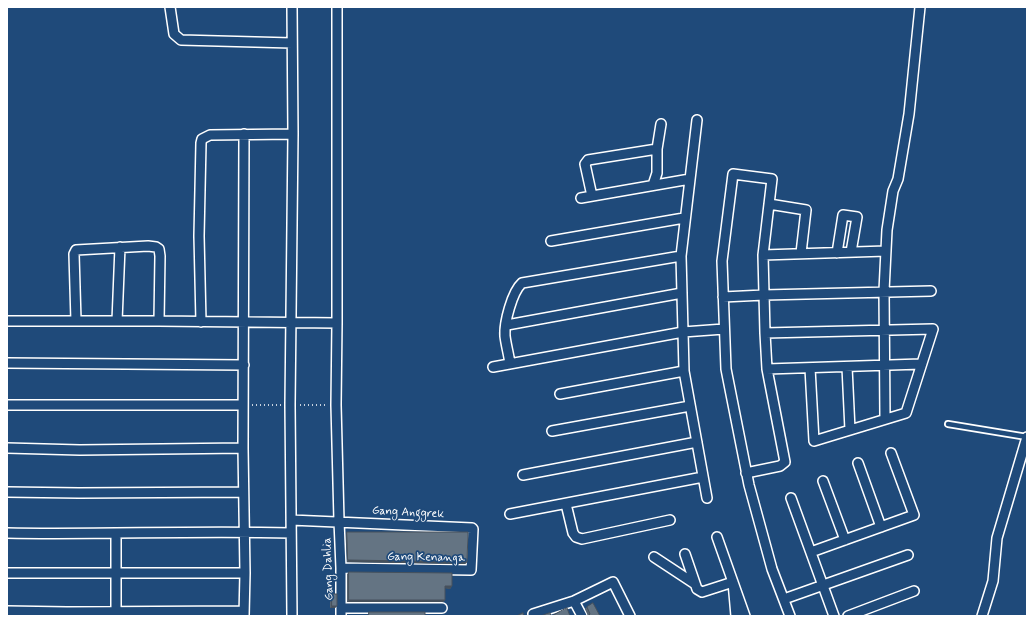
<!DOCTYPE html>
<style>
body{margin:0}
#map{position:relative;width:1034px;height:623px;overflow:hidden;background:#1f4a7a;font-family:Mynerve,sans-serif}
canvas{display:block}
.frame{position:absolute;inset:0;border:8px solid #fff;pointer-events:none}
</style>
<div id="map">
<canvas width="1034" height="623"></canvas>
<div class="frame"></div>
</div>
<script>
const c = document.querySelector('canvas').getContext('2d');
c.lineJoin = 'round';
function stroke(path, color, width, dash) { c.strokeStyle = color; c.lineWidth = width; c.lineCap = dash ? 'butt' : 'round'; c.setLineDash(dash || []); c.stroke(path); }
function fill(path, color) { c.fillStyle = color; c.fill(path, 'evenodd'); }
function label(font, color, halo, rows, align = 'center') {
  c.font = font + ' Mynerve,sans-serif'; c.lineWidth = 3.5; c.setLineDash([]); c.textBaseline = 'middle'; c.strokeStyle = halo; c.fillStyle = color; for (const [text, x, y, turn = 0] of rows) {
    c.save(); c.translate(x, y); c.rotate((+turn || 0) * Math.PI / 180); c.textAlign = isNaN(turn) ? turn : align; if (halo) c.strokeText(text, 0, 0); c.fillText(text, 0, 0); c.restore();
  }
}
const service = new Path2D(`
 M948,424L1027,437`);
const minor = new Path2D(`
 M170,7L174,34L181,40L292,43
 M337,7V323L336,405L339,521L341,568V616
 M697,120L681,256L683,332L684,371L707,498
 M244,134L243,448L245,573L244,616
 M653,185L657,173V149L661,124
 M592,196L585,164L588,160L657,149
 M581,198L690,179
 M769,204L806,210L801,253
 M551,241L684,218
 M837,253L843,215L857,217L851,252
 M763,255L886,251
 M723,297L764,295L931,291
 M7,321H159L337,323
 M76,321L74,254L76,250L148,246L156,247L159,249L160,256L159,321
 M117,321L120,247
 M201,322L199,236L201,143L202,139L210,135L293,134
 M507,325L682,293
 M765,333L933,329L906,413L814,441L810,368
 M7,363L244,365
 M510,364C509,355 506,345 505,336C504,323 512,292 522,283L681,256
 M493,367L683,332L724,329
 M847,367L850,430
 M767,369L921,364
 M560,394L684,371
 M7,405H243
 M885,419L884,291L887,230L893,191L898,179L909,114L920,7
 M552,431L690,406
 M7,448L80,450L243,448
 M858,463L881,527
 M746,473L780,466L785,462L767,369L765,333L763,255L772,179L733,174L722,261L726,369L749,485L772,569L790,616
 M523,475L697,442
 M823,481L845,540
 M7,492L79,493L243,492
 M791,498L834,616
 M566,504L573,533L576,537L582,539L670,520
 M510,514L703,477
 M291,520L472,528L473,529L471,570L341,568
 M7,533C102,535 196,530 291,533
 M116,534V616
 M717,537L745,616
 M811,552L914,515L891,453
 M685,554L697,589L702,592L733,582L736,616
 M654,557L695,584
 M7,573H245
 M784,599L908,555
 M574,601L582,616
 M342,608H442
 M7,611L67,612L244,611
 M292,616L290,405L293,134L292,7
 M534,616L533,614L574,601L613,582L630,616
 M848,616L914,591
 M982,616L993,581L997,538L1027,437`);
stroke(service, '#fff', 8);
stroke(minor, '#fff', 12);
stroke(new Path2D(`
 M252,405H282
 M300,405H328`), '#fff', 1.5, [1, 3]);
stroke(service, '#1f4a7a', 4.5);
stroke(minor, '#1f4a7a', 9);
fill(new Path2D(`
 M347,532L467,562L465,564L347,562L346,535Z
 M349,572L452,586L450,589L445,588V600L443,602H347V574Z
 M332,594L337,606L335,608H330V596Z
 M587,607L600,616H588L585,609Z`), '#566471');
fill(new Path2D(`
 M348,560L467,562L465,564L347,562Z
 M445,586H452L450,589L444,588Z
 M349,600H445L443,602H347Z
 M332,606H337L335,608H330Z`), '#46515c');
const building = new Path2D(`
 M347,532H468L467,562L348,560Z
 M349,572L452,573V586H445V600H349Z
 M332,594H337V606H332Z
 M593,603L600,616H588L590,614L587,607Z
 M567,608L570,616H552Z
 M369,612H425V616H369Z
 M523,613L524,616H517Z
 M550,613L551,616H541Z`);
fill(building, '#647483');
stroke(building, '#46515c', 1);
label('12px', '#fff', '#1f4a7a', [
 ["Gang Anggrek",408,513,3],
 ["Gang Kenanga",426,558,1],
 ["Gang Dahlia",329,569,-92]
]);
</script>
